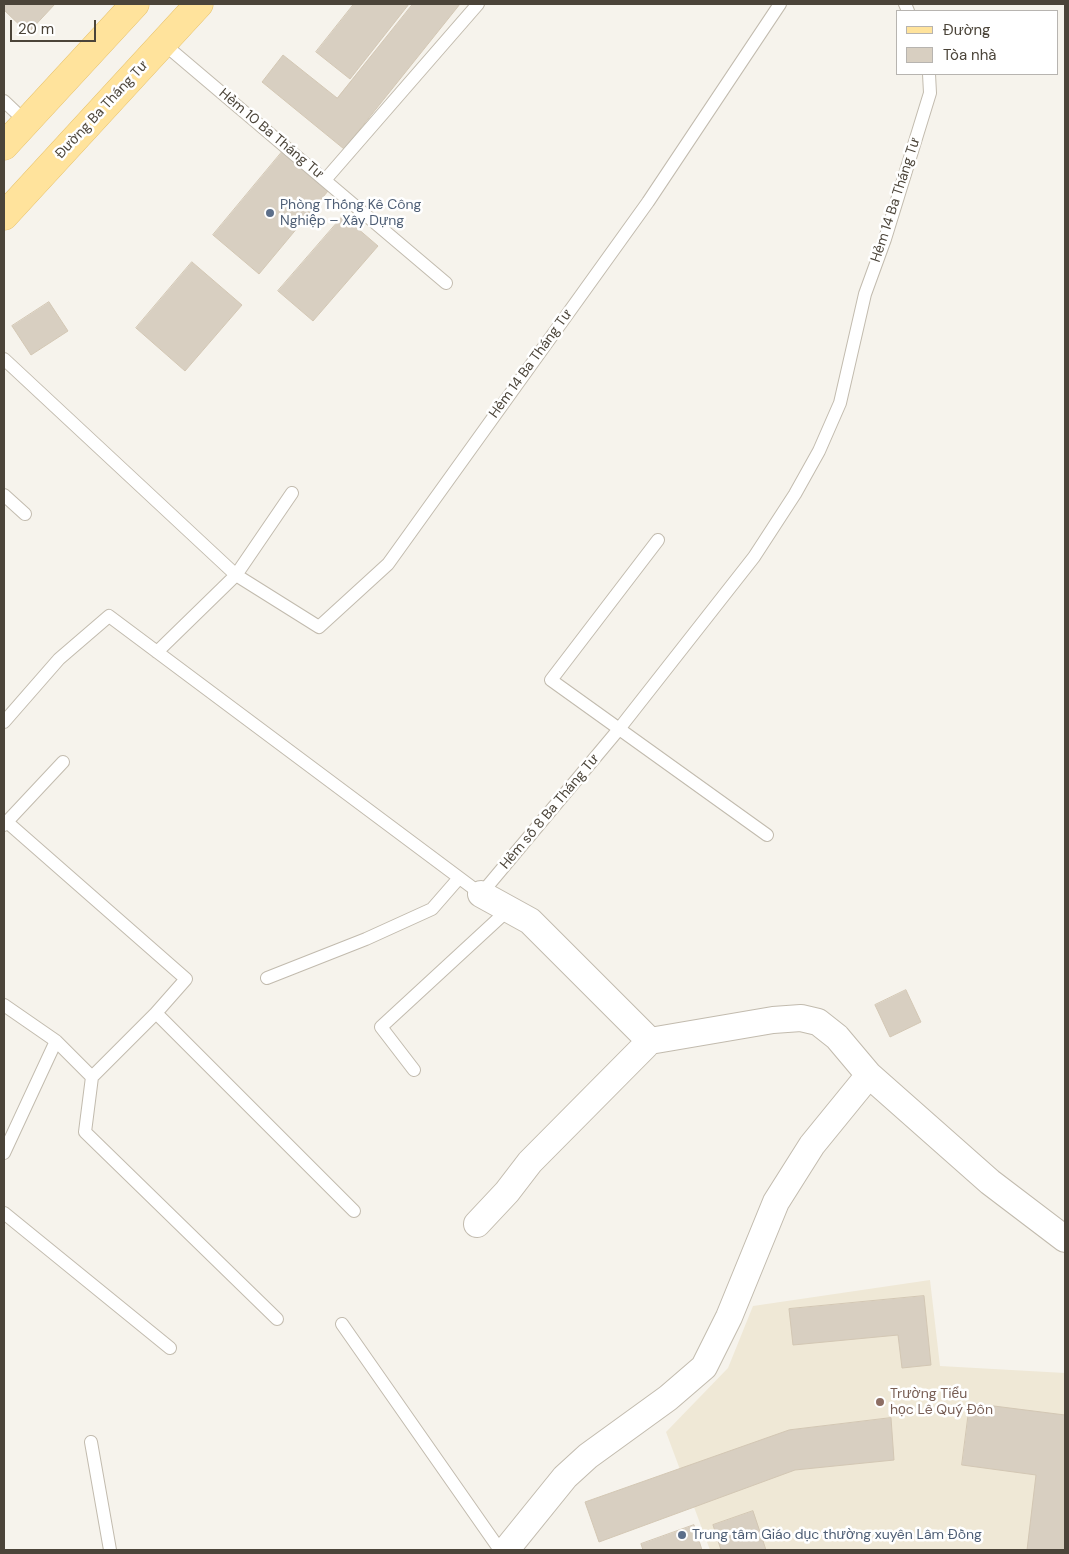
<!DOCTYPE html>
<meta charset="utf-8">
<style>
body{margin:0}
#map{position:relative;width:1069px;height:1554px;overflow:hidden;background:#f6f3ec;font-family:"DM Sans",sans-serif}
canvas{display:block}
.frame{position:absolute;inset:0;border:5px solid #4b4439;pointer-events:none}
.legend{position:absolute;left:896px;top:10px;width:162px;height:65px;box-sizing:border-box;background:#fff;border:1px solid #b7b4b0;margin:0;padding:6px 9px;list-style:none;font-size:15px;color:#4b4439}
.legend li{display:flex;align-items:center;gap:10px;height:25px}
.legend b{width:25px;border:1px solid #b7b4b0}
.scale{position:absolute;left:10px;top:20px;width:86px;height:22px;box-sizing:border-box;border:2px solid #4b4439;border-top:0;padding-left:6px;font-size:15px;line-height:18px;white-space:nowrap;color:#4b4439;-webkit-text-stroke:4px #fff;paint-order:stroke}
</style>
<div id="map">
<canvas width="1069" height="1554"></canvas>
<div class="frame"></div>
<ul class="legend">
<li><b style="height:6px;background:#ffe39c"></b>Đường</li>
<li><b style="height:14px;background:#d8cfc1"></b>Tòa nhà</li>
</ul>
<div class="scale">20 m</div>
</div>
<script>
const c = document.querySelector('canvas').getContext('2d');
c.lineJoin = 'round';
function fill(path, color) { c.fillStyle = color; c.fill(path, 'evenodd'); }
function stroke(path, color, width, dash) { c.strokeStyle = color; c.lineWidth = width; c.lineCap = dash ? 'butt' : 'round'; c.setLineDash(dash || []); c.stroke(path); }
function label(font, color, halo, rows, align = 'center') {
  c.font = font + ' "DM Sans",sans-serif'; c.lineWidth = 5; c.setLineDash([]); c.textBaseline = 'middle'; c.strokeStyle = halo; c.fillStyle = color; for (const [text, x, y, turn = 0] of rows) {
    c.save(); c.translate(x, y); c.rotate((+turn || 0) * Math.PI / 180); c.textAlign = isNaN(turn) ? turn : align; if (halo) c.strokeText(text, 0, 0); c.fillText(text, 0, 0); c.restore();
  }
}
fill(new Path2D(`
 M930,1280L940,1366L1065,1373V1550H710L666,1432L728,1368L753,1306Z`), '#efe8d6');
const building = new Path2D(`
 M4,4H55L28,33L4,10Z
 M354,4H409L350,79L316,52Z
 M413,4H460L344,149L262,82L283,55L337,98Z
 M282,152L328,191L259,274L213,235Z
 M343,216L378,246L313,321L278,291Z
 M192,262L242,305L185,371L136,328Z
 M49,302L68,331L31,355L12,326Z
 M906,990L921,1022L890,1037L875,1005Z
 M924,1296L931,1365L902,1368L898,1335L793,1345L789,1309Z
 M970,1403L1065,1415V1550H1027L1036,1475L962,1465Z
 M891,1418L894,1460L795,1470L599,1542L585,1502L789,1430Z
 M753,1511L766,1550H721L713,1525Z
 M694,1525L702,1550H643L641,1544Z`);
fill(building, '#d8cfc1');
stroke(building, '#d3c7b4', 1);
const lane = new Path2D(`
 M905,4L908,11
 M164,44L446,283
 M4,101L26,122
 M325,180L478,4
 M4,359L236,575L319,627L388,564L648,202L780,4
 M4,495L25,514
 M658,540L551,680L767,835
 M157,652L236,575L292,493
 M4,722L59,659L109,616L481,894L619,729L754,557L795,494L819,451L840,403L865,294L885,239L930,93L929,74
 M7,822L186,979L156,1013
 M4,825L63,762
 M267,978L366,939L432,909L459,878
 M4,1005L56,1041L92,1077
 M414,1070L381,1027L509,909
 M4,1153L56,1041
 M4,1213L170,1348
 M277,1319L85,1132L92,1077L156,1013L354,1211
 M342,1324L500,1550
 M91,1442L110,1550`);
const street = new Path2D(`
 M481,894L530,921L650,1041
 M477,1224L507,1192L530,1162L650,1041L773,1020L801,1018L818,1022L837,1037L869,1075L990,1182L1065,1239
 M506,1550L565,1477L588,1456L668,1398L704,1367L729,1317L776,1202L812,1145L869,1075`);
const primary = new Path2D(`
 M4,146L135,4
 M4,216L199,4`);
stroke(lane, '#c2bbae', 14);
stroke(street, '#c2bbae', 28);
stroke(primary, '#e6c16a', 29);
stroke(lane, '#fff', 12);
stroke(street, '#fff', 26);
stroke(primary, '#ffe39c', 28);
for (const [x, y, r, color] of [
 [270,213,5,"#5c6f8a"],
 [880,1402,5,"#8d6e63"],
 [682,1535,5,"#5c6f8a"]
]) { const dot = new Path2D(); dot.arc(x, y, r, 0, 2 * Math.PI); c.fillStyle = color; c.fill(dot); stroke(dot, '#fff', 2); }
label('14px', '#4b4439', '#fff', [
 ["Đường Ba Tháng Tư",102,110,-47],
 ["Hẻm 10 Ba Tháng Tư",271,134,40],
 ["Hẻm 14 Ba Tháng Tư",896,200,-72],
 ["Hẻm 14 Ba Tháng Tư",531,364,-54],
 ["Hẻm số 8 Ba Tháng Tư",550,812,-50]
]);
label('14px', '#4e5e75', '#fff', [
 ["Phòng Thống Kê Công",280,205],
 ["Nghiệp – Xây Dựng",280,221],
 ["Trung tâm Giáo dục thường xuyên Lâm Đồng",692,1535]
], 'left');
label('14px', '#785e54', '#fff', [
 ["Trường Tiểu",890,1394],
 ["học Lê Quý Đôn",890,1410]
], 'left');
</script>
